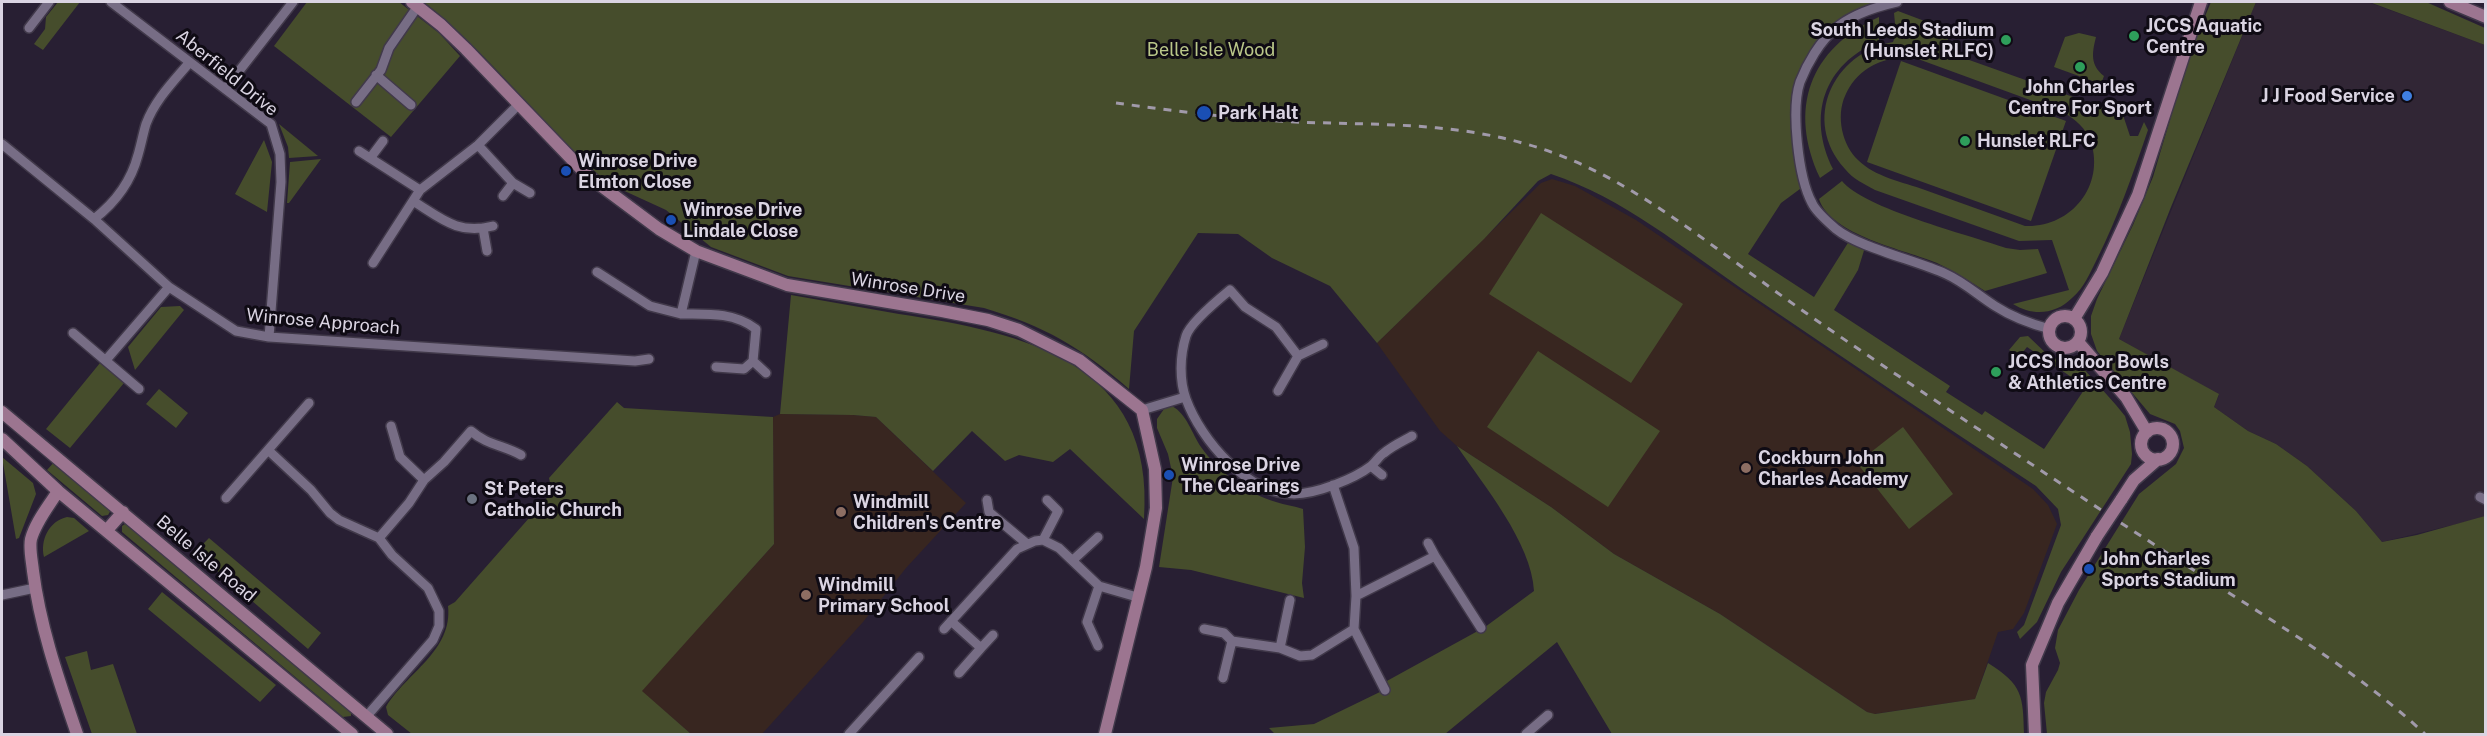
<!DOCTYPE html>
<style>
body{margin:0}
#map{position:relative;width:2487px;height:736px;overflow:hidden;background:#281f33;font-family:"Public Sans",sans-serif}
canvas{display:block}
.frame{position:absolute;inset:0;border:3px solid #dad4e2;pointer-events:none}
</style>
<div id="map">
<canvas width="2487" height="736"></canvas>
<div class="frame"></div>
</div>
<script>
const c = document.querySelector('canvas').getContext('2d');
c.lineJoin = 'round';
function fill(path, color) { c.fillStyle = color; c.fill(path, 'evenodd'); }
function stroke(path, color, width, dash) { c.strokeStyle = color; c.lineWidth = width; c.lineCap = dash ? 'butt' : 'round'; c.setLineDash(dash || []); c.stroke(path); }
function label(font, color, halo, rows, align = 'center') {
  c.font = font + ' "Public Sans",sans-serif'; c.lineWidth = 6; c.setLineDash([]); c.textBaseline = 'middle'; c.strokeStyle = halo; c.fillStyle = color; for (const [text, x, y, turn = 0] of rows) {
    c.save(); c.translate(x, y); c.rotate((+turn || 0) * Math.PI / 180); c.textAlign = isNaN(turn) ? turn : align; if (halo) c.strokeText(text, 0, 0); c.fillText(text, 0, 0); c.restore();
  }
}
fill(new Path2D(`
 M2256,2H2368L2485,45V516L2478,519L2382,542L2356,511L2307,466L2276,444L2248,431L2214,407L2219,395L2119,339Z`), '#312635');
fill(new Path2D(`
 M1552,179L1575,186L1636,220L2033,489L2048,505L2057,524L2024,613L2013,629L1998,632L1975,699L1874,714L1867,712L1720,614L1614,554L1551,507L1457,446L1440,431L1377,343L1541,183Z
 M780,414L853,415L876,417L966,503L906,568L863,622L762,734H691L641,691L774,544L773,417Z`), '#382620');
fill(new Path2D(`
 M58,2H80L43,50L34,44L45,29L46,17Z
 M307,2H399L439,33L460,56L391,137L274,46Z
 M424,2H1897L1834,29L1800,83L1796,128L1804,186L1781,203L1748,254L1814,297L1851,238L1866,244L1858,270L1834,310L1950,386L1946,392L1982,415L1985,411L2044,449L2086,387L2027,347L2019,357L2009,350L2020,337L2028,336L2050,357L2074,363L2083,368L2116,405L2125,416L2130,432L2132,454L2131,464L2061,572L2037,622L2020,639L2017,632L2024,625L2061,525L2058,509L2036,486C1938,422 1842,357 1745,291C1683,248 1623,198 1551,174L1538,181L1484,239L1377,343L1330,286L1272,258L1238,234L1198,233L1134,331L1129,389C1081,347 1044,326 984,308L788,276L711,247L666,210L618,188L616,190C547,132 494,58 424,2Z
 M2211,2H2256L2171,207L2119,339L2219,394L2214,407L2248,431L2276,444L2307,466L2356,511L2382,542L2417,535L2485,516V734H2047L2044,703L2046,692L2058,670L2060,663L2055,648L2058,630L2079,590L2139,494L2176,464L2184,448L2180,431L2175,424L2150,414L2097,351L2091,334V316L2097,299L2133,225L2153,177L2190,52Z
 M2373,2H2426L2485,28V45L2372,3Z
 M1898,11L1951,31L1944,51L2104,108L2115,101L2124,118L2130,136H2138L2144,122L2148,130C2133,174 2118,217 2097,259C2090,273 2084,288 2072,298C2055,315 2032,316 2013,304L2069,290L2052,240L2019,241L1875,190C1864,184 1853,179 1845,169C1801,120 1833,53 1893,42L1896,34L1894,13ZM1903,57L1918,59L2063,112C2075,119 2086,128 2091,142C2105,187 2070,228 2025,226C1992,214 1958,202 1925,190C1903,182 1875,177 1858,160C1842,145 1836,116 1845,96C1856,71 1876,60 1903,57Z
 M1879,17V41C1823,65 1807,116 1833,169L1820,178C1788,109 1809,49 1879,17Z
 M2079,33L2096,37C2092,53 2090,65 2104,76L2101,84L2054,67L2065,37Z
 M1901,61L2066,121L2031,221L1867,162Z
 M279,124L318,156L289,158L288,147Z
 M264,140L272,162L267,212L235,194Z
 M321,159L289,203H287L290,162Z
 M1842,181C1863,208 1969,235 2006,248L2020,250L2038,249L2047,273L1985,291C1969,281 1954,271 1937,263C1906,250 1830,235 1819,199Z
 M1541,213L1683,304L1631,383L1489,294Z
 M791,295C827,301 863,308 899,314C1024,333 1156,362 1144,519L1070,449L1053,462L1019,455L1005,461L972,431L933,471L876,417L853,415L780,414Z
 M180,306L184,310L135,370L128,347L161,307Z
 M1538,351L1660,431L1608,507L1487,427Z
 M100,363L124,383L70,448L46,429Z
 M159,389L188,413L176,428L146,404Z
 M617,402L624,408L773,417L774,544L642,691L691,734H412L388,715L386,707C406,673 453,651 448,606L455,602L552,492L549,478Z
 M1172,406C1187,414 1192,434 1201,447C1218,471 1247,494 1276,502C1285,505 1294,506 1303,509L1305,547L1302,583L1304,598L1191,570L1159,567L1173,477L1168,454L1157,428V419L1164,409Z
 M1903,427L1953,494L1909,529L1857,463Z
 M1457,446L1551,507L1614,554L1720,614L1867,712L1875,714L1975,699L1988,663C2023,685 2023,696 2024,734H1612L1557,642L1445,734H1275L1269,728L1314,724L1384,690L1385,682L1485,627L1534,591C1531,542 1484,486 1457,446Z
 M2,457L33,483L36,494L19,538L16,539Z
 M55,461L111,510L108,515L102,516L47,470Z
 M67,517L74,518L89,531L44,557C40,540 49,521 67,517Z
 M128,522L351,710V716L343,717L122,532V526Z
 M209,538L321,633L308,649L195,552Z
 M162,592L276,685L260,702L148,609Z
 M87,651L91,670L113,664L137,734H92L65,657Z`), '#464d2c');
const street = new Path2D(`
 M111,2L271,124L280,154L281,182L269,337
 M1897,2C1875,7 1852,14 1835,29C1820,41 1807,64 1800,82C1791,109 1798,177 1812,203C1816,212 1828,222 1836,229C1858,247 1918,261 1946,274C1964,282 1979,296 1995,306C2012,317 2031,324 2050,329
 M29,28L49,2
 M376,75L411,105
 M225,89L293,2
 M356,102L381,70L389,48L418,6
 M2,144L94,219L169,287L236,331L269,337L635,361L649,359
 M478,145L513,183L530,193
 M359,151L420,190
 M371,157L383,141
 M503,196L513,183
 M413,201C442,219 458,235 493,226
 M94,219C116,202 131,182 138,155C141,145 143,134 146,124C155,100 173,82 189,63
 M483,228L487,251
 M696,251L681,314C707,314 734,312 756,329L753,361L744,369L716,367
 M373,263L420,190L478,145L519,104
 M597,272L650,306L681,314
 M73,333L139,389
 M1298,356L1323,344
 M106,360L169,287
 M753,361L766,373
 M1278,391L1298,356L1276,327L1245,307L1230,290C1219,299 1190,323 1186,336C1180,355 1179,380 1186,399C1201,440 1247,494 1294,494C1316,494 1354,479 1371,466C1376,462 1379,456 1384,453C1392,446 1403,441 1412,436
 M1142,410L1185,397
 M391,426L400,457L424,480
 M268,450L311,490L330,513L339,520L379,538L392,555L428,588L439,611V626L433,640L366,717
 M1371,466L1382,475
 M1333,485L1354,548L1356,596L1354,629L1385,690
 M2480,497L2486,500
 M226,498L309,403
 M987,500L989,512L1026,543
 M379,538L409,503L424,480L444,462L471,431C487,445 503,445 521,455
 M1043,540L1058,511L1047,500
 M1428,543L1435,556
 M1073,560L1098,537
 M2,595L35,588
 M1356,596L1435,556L1481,628
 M951,621L981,648L959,673
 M944,629L1017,549L1035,541L1043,540L1059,548L1099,586L1137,597
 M1204,629L1224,633L1232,641L1280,648L1300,656L1312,655L1354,629
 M1098,646L1087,622L1099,586
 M981,648L993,635
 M1280,648L1290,600
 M1223,678L1232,641
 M849,734L919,657
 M1526,734L1548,715`);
const secondary = new Path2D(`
 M412,2L441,25L466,49L588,176L659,229L696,251L787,285L942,311L988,320L1019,330L1079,360L1142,410L1155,469L1156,508L1146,567L1105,734
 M2450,2L2486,17
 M2049 332a16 16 0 1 1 32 0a16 16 0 1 1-32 0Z
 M2074,319L2102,273L2138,195L2201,2
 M2078,342L2126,397L2147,432
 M2,412L387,734
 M2141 444a16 16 0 1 1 32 0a16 16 0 1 1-32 0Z
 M2,439L58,491L352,734
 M58,491C49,506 36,521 31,539C29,548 32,561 33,571C40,627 59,681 77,734
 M2121,500L2134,480L2158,459
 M107,530L123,512
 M2035,734L2032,665L2058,603L2097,536`);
stroke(street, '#41394a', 12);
stroke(secondary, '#41394a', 15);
stroke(street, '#776d85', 9);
stroke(secondary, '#9c7590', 12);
stroke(new Path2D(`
 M1116,103C1175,111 1236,119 1295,122C1374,125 1450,122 1526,144C1616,169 1689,229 1764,283C1816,321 1870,357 1924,393C2020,457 2116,520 2212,582C2285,629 2362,675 2425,734`), '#a19aaa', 3, [8, 8]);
const secondaryBridge = new Path2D(`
 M2097,536L2121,500`);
stroke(secondaryBridge, '#41394a', 15, []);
stroke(secondaryBridge, '#9c7590', 12);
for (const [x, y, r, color] of [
 [2134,36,6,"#2e9e5b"],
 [2006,40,6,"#2e9e5b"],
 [2080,67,6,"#2e9e5b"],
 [2407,96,6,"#3f7fe0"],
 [1204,113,8,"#1a4fb4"],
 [1965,141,6,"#2e9e5b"],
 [566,171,6,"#1a4fb4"],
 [671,220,6,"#1a4fb4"],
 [1996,372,6,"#2e9e5b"],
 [1746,468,6,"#8d6e63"],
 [1169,475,6,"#1a4fb4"],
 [472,499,6,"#6b7280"],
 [841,512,6,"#8d6e63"],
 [2089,569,6,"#1a4fb4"],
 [806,595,6,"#8d6e63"]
]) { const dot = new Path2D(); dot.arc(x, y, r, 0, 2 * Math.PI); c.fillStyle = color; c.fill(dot); stroke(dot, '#0f0b14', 2); }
label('bold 18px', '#dad4e2', '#0f0b14', [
 ["JCCS Aquatic",2146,26],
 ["Centre",2146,47],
 ["South Leeds Stadium",1994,30,"right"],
 ["(Hunslet RLFC)",1994,51,"right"],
 ["John Charles",2080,87,"center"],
 ["Centre For Sport",2080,108,"center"],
 ["J J Food Service",2395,96,"right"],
 ["Park Halt",1218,113],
 ["Hunslet RLFC",1977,141],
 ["Winrose Drive",578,161],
 ["Elmton Close",578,182],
 ["Winrose Drive",683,210],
 ["Lindale Close",683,231],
 ["JCCS Indoor Bowls",2008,362],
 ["& Athletics Centre",2008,383],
 ["Cockburn John",1758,458],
 ["Charles Academy",1758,479],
 ["Winrose Drive",1181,465],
 ["The Clearings",1181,486],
 ["St Peters",484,489],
 ["Catholic Church",484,510],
 ["Windmill",853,502],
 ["Children's Centre",853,523],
 ["John Charles",2101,559],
 ["Sports Stadium",2101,580],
 ["Windmill",818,585],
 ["Primary School",818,606]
], 'left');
label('18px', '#bac789', '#0f0b14', [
 ["Belle Isle Wood",1211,50]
]);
label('18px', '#dad4e2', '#0f0b14', [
 ["Aberfield Drive",227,73,39],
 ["Winrose Drive",908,288,9],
 ["Winrose Approach",323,322,5],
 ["Belle Isle Road",206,559,40]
]);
</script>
